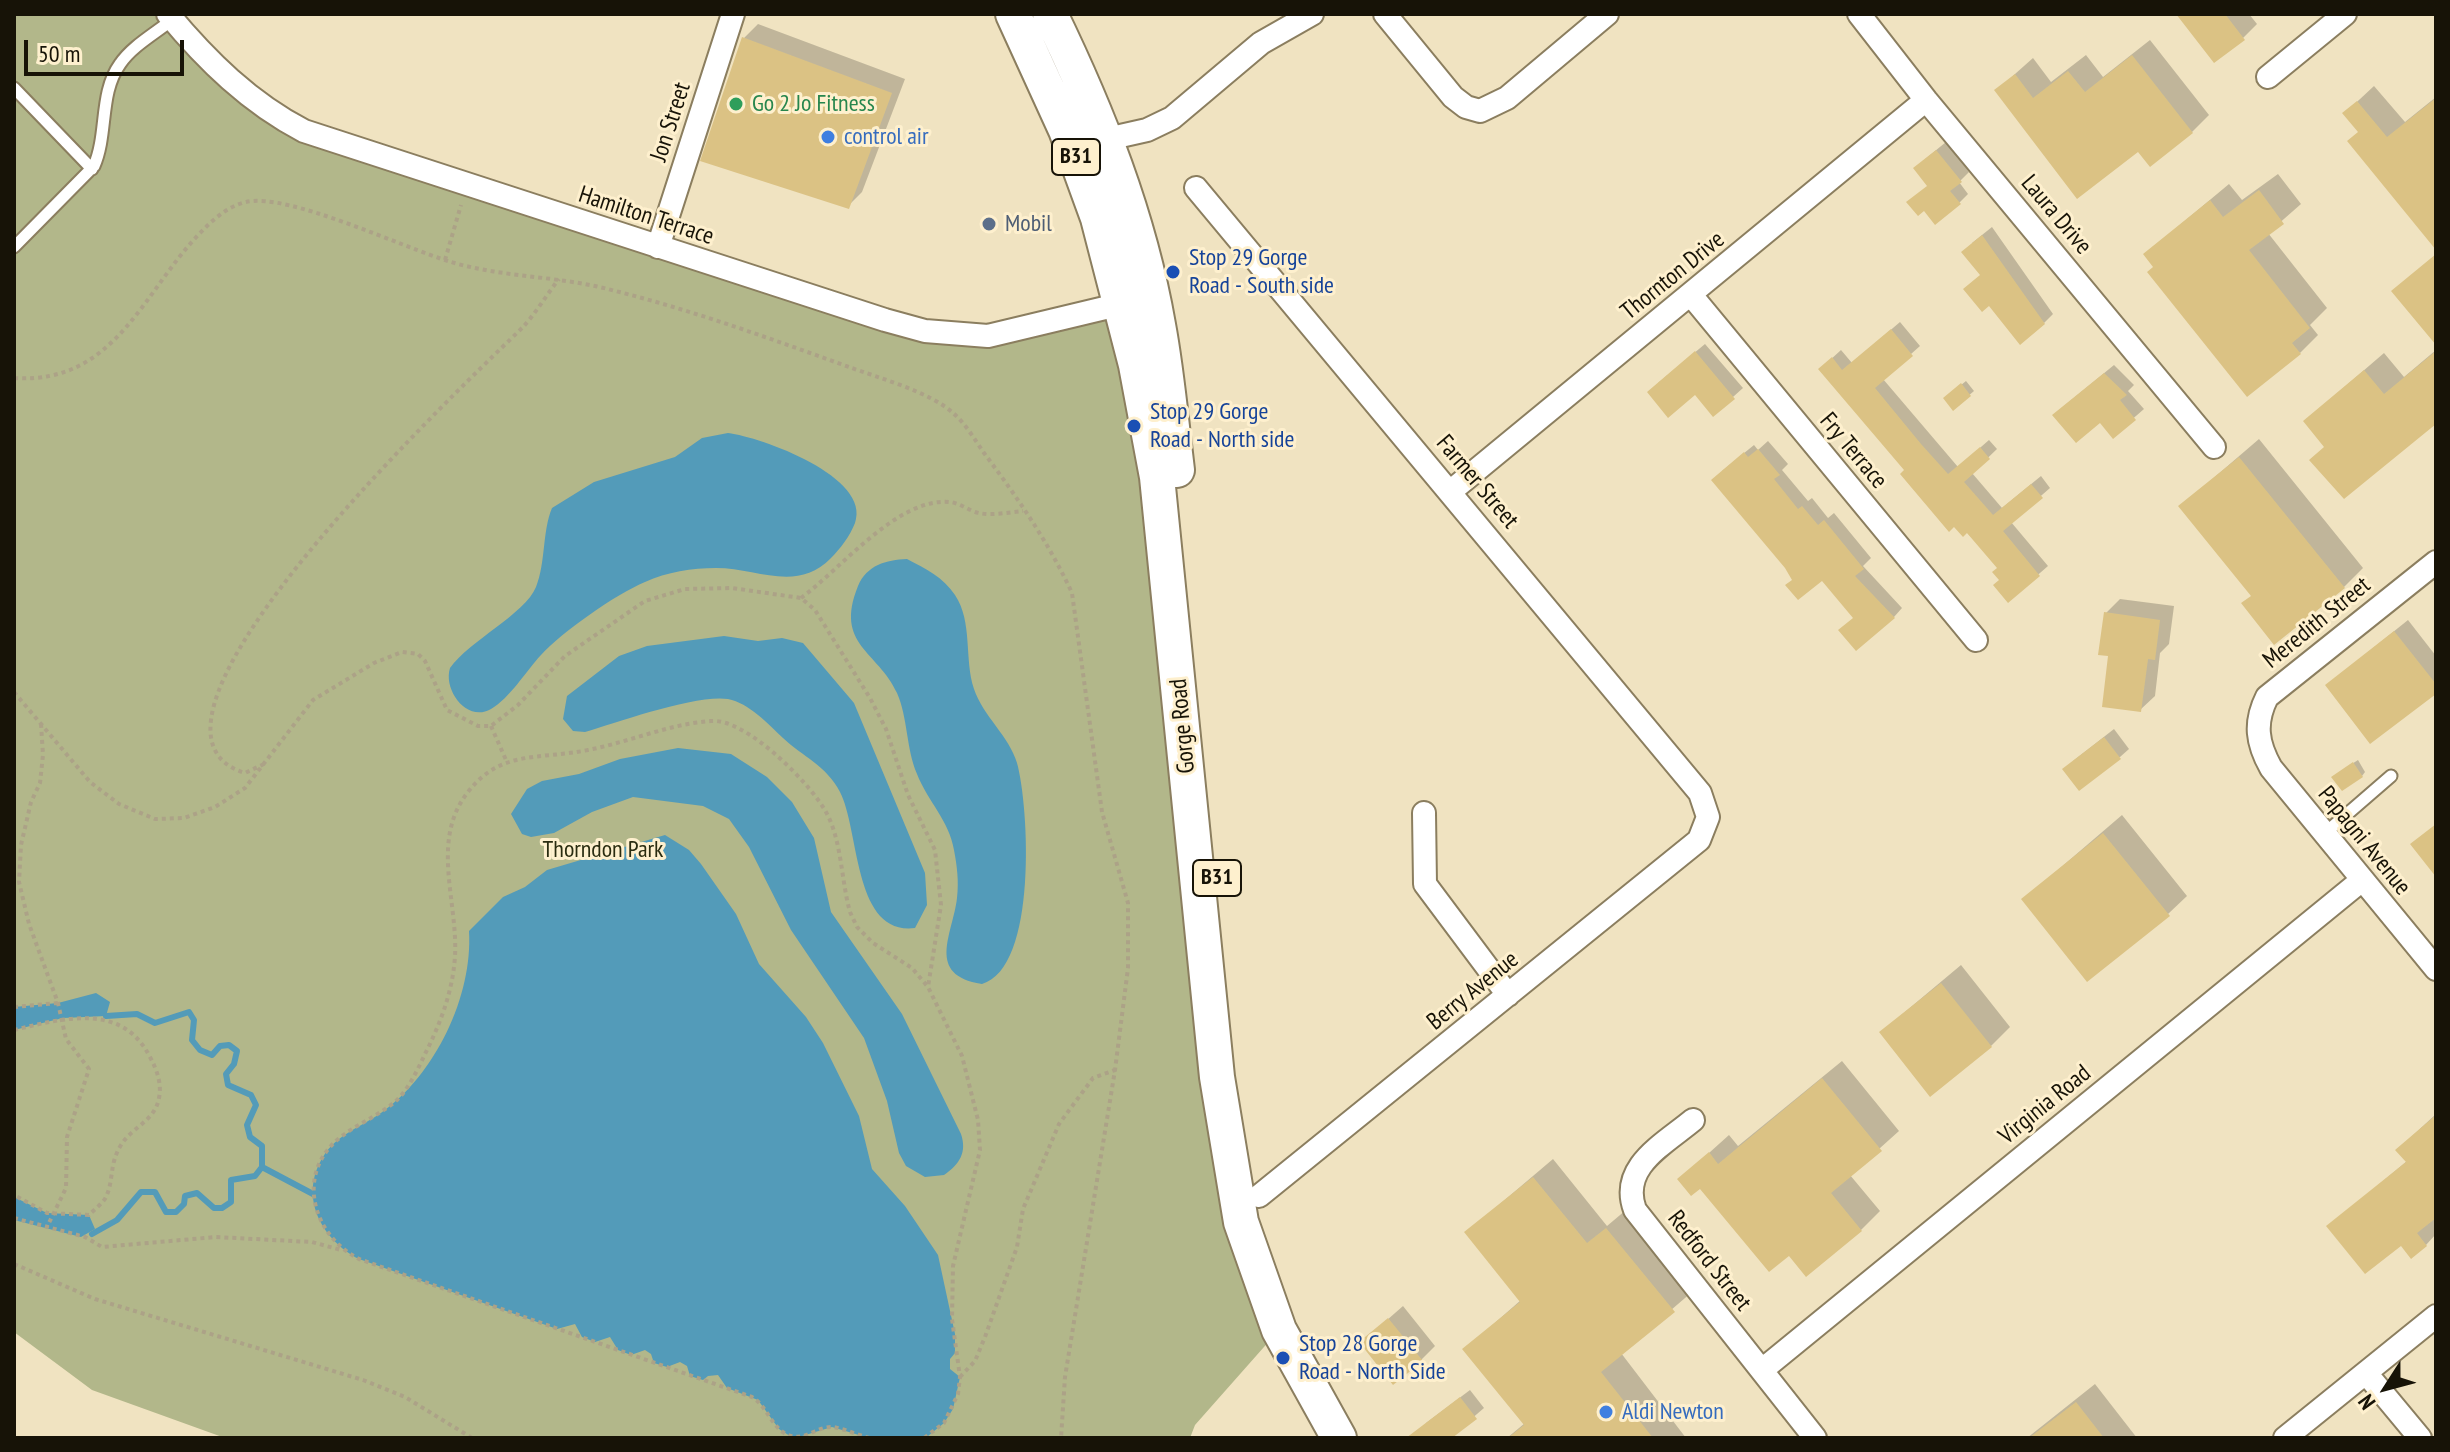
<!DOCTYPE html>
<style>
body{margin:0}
#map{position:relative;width:2450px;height:1452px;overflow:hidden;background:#f0e3c1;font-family:"PT Sans Narrow",sans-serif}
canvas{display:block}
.frame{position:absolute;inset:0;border:16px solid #171307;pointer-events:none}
.north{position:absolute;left:2346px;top:1348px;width:80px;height:80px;-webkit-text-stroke:6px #fef0ce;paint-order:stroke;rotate:234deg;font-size:22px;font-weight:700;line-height:32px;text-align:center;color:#171307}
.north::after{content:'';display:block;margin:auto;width:28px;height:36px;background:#171307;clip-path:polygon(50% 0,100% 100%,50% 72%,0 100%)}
.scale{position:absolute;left:24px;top:40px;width:160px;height:36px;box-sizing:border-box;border:4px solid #171307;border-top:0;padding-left:10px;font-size:24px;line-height:28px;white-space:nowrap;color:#171307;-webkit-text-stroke:6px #fef0ce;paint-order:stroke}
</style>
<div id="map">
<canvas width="2450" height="1452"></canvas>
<div class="frame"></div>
<div class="north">N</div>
<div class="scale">50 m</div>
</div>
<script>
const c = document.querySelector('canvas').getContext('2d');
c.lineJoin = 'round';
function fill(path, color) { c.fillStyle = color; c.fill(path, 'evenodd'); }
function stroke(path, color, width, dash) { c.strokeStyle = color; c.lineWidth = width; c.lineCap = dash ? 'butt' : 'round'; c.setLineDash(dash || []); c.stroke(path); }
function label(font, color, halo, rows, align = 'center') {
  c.font = font + ' "PT Sans Narrow",sans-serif'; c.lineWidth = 6; c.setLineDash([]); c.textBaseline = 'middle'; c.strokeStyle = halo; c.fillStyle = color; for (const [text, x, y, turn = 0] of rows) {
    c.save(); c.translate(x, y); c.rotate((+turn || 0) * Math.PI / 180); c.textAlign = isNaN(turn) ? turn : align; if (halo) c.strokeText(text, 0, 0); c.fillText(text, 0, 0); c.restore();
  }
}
fill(new Path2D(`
 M14,14H168L278,117L953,334L1121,306L1217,1077L1279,1330L1195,1425L1190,1438H225L92,1390L14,1332Z`), '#b2b78a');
fill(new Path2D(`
 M728,433C761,437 872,477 855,523C850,536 840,549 831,558C797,593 757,568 716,568C692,568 667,572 645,582C616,594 562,632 541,655C526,671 510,698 491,709C467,723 443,690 450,668C469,641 525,614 536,587C546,562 542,532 552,508L594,482L675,457L702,438Z
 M907,559C926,569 943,577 955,595C973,622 964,659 974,689C983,716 1009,736 1017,763C1029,806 1038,968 982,984C925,975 953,934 957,898C959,881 957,866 954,850C949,820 928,802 917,774C906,748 908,718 897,693C878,651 834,645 858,586C867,565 886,560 907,559Z
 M724,636L758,641L782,638L803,643L854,703L925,873L927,905L915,928C853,936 860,831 840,792C827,766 802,756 783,738C768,724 749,703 728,699C697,694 618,722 585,732L573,731L563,719L567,696L619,656L647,646Z
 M678,748L731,754L767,777L792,802L814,838L831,912L902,1014L961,1134C967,1152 960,1164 944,1175L925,1177L906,1166L899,1153L887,1101L864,1038L791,930L749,847L729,819L703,806L633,797L592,812L554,833L531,837L522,834L511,814L527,789L542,781L579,774L620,759Z
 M665,835L689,850L701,864L736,914L759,964L806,1017L823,1043L859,1116L872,1169L905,1206L938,1255L955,1334V1353L950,1359V1369L960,1377L953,1409L944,1423L928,1436L869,1438L832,1427L802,1436H790L779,1429L758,1400L727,1388L718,1375L708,1376L703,1380L690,1376L687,1366L680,1362L667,1367L654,1363L651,1354L645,1350L631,1355L618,1350L610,1337L595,1342L582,1337L575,1324L557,1329L359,1259C322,1240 298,1197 323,1157C336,1135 361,1127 381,1113C435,1075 473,996 469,931L503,897L525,887L547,870Z
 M96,993L110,1002L106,1016L63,1018L14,1030V1007L58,1003Z
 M14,1197L47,1213L89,1215L95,1229L81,1237L14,1220Z`), '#539bb9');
fill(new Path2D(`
 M2182,14H2249L2257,24L2243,38Z
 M758,24L905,79L862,192L848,206L703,160L744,38Z
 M2150,40L2209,115L2192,132L2139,149L1997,90L2033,58L2051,82L2086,55L2103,77Z
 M2374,86L2405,122L2436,97V226L2345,113Z
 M1946,142L1969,172L1959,182L1968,194L1959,203L1929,185L1924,160Z
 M2278,174L2301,204L2268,233L2327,308L2310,325L2318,335L2300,353L2155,266L2145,254L2229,184L2242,200Z
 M1992,227L2053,314L2044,323L1982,274L1972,243Z
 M1900,322L1920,346L1883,379L1958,467L1989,440L1997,449L1972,473L2002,508L2041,476L2050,488L2011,522L2048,566L2009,600L2000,567L1907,470L1829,361L1841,350L1852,363Z
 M1705,344L1743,388L1714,414L1696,392L1658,383Z
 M2436,350V421L2326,446L2305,421L2384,353L2404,377Z
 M2114,365L2134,385L2128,391L2144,409L2113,436L2100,420L2064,406Z
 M1966,381L1974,391L1954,408L1945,398Z
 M2259,439L2363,568L2344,587L2253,595L2181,506Z
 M1768,441L1788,464L1782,470L1808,501L1812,498L1828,518L1834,513L1871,558L1863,566L1902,608L1894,617H1855L1822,578L1794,579L1722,471L1754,445L1758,450Z
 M2120,599L2174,606L2169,644L2160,653L2155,696L2140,710L2111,655L2106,613Z
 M2408,620L2436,656V691L2327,685Z
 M2114,729L2129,749L2120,757L2073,761Z
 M2358,760L2365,772L2362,776L2338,773Z
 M2122,815L2187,896L2168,914L2024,899Z
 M1961,965L2010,1027L1991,1046L1881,1032Z
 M1842,1061L1899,1131L1850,1175L1880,1211L1861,1230L1789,1253L1700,1186L1680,1179L1729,1135L1738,1146Z
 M2436,1114V1234L2426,1245L2401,1243L2329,1226L2407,1161L2397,1150Z
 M1553,1159L1607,1226L1626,1210L1692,1292L1621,1353L1686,1438H1507L1525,1423L1465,1349L1521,1300L1467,1232Z
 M1403,1306L1435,1346L1421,1360L1362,1342Z
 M2095,1384L2137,1438H2027Z
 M1470,1390L1484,1408L1449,1438H1422L1426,1423Z`), '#0003');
stroke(new Path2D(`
 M106,1016L137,1014L155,1023L189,1012L194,1020L192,1040L200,1050L212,1055L220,1046L229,1045L237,1051L234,1064L226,1074L228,1085L251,1095L256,1105L247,1125L250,1137L262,1146V1167L313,1194
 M92,1234L117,1220L141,1192H155L166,1212H176L184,1204L185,1196L197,1193L214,1208H222L231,1202V1180L255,1176L262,1167`), '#539bb9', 6);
fill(new Path2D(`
 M2176,14H2225L2245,40L2214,63Z
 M742,37L892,93L849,209L700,161Z
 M2132,55L2193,133L2150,167L2138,152L2077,199L1994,90L2015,74L2033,98L2068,71L2085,92Z
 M2436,98V250L2347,141L2358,132L2342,113L2357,101L2387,137Z
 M1936,150L1962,182L1950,191L1961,204L1935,225L1924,211L1918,216L1906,202L1927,186L1913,168Z
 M2259,190L2284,224L2249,250L2310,328L2292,343L2301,354L2247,397L2147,272L2153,267L2143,254L2210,200L2223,217Z
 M1982,235L2045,324L2020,345L1989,306L1982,312L1963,289L1980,275L1961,252Z
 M2436,254V345L2391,291Z
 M1891,329L1913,356L1875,388L1921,444L1948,474L1980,447L1990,459L1964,482L1993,515L2031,484L2043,498L2003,531L2040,576L2008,603L1993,585L1999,580L1992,572L1997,568L1967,533L1963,537L1954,527L1949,532L1900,474L1904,470L1818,369L1832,357L1842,370Z
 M1695,351L1735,399L1713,417L1695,395L1668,418L1647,392Z
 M2436,351V424L2344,499L2309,460L2324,447L2303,421L2364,370L2384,394Z
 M2104,373L2127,395L2120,400L2136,420L2113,439L2100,423L2076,443L2052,415Z
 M1961,383L1971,396L1953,411L1943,398Z
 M1758,449L1780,475L1774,479L1798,509L1802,506L1818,525L1824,520L1864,569L1855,576L1895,618L1856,651L1838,630L1853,618L1822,581L1798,600L1785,585L1792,580L1785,568L1711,480L1744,452L1748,457Z
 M2239,457L2345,588L2274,645L2241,603L2251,596L2178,506Z
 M2104,612L2160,620L2155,660L2148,659L2141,712L2102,707L2108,656L2098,655Z
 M2394,631L2436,684V694L2370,744L2325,685Z
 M2104,737L2121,759L2079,791L2062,769Z
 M2353,762L2363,777L2342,791L2331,777Z
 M2436,824V877L2410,844Z
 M2103,833L2170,916L2087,982L2021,899Z
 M1941,983L1992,1047L1930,1097L1879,1032Z
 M1822,1078L1882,1151L1831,1193L1862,1231L1806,1277L1789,1256L1769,1272L1700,1189L1691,1196L1677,1179L1709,1152L1718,1164Z
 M2436,1115V1218L2417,1233L2427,1246L2411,1259L2401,1246L2365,1274L2326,1226L2406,1162L2395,1150Z
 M1533,1177L1587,1243L1606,1228L1675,1312L1601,1372L1653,1438H1508L1524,1425L1462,1349L1520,1302L1464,1232Z
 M1388,1318L1423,1361L1393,1385L1359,1342Z
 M1460,1397L1477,1419L1452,1438H1406Z
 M2076,1402L2104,1438H2029Z`), '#dbc284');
const service = new Path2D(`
 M14,88L92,169
 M14,247L94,166C108,134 99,93 120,64C132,46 156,33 173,19
 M2324,834L2391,776`);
const minor = new Path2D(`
 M168,14C207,61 250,103 304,131L885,320L925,331L988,336L1130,302
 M1385,14L1453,97L1466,107L1480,111L1507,98L1607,14
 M1859,14L1926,100L2214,447
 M2268,77L2345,14
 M1107,139L1147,130L1172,118L1261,43L1312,14
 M1196,188L1700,793L1708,817L1699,840L1259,1196
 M658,247L733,14
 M1691,295L1976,640
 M1451,491L1926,100
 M2436,562L2267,697C2254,723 2257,743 2271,768L2436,969
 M1424,813L1425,884L1508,995
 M1693,1120C1663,1145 1619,1167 1635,1210L1815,1438
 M1762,1370L2362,880
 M2366,1373L2420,1438
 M2285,1438L2436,1316`);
const primary = new Path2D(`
 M1013,14L1066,130L1098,218L1136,365L1157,477L1217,1077L1241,1222L1279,1330L1339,1438
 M1050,14C1098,113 1139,216 1158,325C1167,373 1171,422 1177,470`);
stroke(service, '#8b7e5f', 15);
stroke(minor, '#8b7e5f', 26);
stroke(primary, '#8b7e5f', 38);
stroke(new Path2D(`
 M445,260L461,205
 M14,378C117,385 144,288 204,229C216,217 229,206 246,202C287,192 404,248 451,262C498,276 547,276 595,286C681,306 766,337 849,367C879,378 930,392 953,413C965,423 975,440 984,453C1017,497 1049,543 1072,593L1102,812L1128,903V968L1115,1070L1065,1377L1061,1438
 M801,598C842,568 898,497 950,502C960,503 969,511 979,513C992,516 1010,512 1023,511
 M14,692L90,782L119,804L155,819L184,818L215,807L245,788L313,700L374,663L402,652L418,654L425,661L447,710L478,726H491L518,705L565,656L645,601L685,589L732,588L801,598L815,610L870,698L886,729L908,795L935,850L941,905L928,987
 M41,724L43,755L40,783L31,802L21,845L19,882L29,924L58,1003L66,1039L89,1069L67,1137L66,1188L47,1227
 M491,726L506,760
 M264,764L245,773C95,727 479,371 523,327C536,313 547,294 559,279
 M14,1007L58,1003
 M14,1030C64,1018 122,1002 150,1057C157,1070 162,1084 159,1098C155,1121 132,1127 121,1145C109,1164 114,1180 106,1197C103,1203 94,1210 89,1215L47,1213L14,1195
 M14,1218L85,1237L102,1247L216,1237L312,1242L341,1250
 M14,1264L95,1299L363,1380L405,1397L472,1438
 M960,1377L975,1361L985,1337L1017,1247L1023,1209L1059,1124L1093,1078L1115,1070
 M869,1438C858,1435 845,1429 833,1427C818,1426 806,1440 791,1436C772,1431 768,1406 752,1397L359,1259C312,1235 294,1172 342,1136C359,1123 380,1115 397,1100C411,1086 419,1066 428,1048C442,1019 453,989 455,956C458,901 430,840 468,792C501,749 540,760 588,750C629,742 669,724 711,721C746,718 810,783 826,812C842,841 841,880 850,912L857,927L873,943L912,968L928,987L962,1056L978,1120L980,1150L953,1266L952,1319L960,1377L958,1394L944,1423L924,1438`), '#aca287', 4, [4, 4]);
stroke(service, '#fff', 11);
stroke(minor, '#fff', 22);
stroke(primary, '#fff', 34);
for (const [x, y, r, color] of [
 [736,104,8,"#2e9e5b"],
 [828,137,8,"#3f7fe0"],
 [989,224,8,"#5c6f8a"],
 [1173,272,8,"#1a4fb4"],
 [1134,426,8,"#1a4fb4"],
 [1283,1358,8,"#1a4fb4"],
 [1606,1412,8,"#3f7fe0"]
]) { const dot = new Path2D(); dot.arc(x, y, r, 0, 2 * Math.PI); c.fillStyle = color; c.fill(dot); stroke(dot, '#fef0ce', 3); }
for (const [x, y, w] of [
 [1076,157,48],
 [1217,878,48]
]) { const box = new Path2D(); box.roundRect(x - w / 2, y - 18, w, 36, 6); c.fillStyle = '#fef0ce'; c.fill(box); stroke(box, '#171307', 2); }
label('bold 22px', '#171307', null, [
 ["B31",1076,157],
 ["B31",1217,878]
]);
label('24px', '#27864d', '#fef0ce', [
 ["Go 2 Jo Fitness",752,104]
], 'left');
label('24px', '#171307', '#fef0ce', [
 ["Jon Street",671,122,-72],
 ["Laura Drive",2056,215,50],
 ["Hamilton Terrace",646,216,18],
 ["Thornton Drive",1673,276,-39],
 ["Fry Terrace",1853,451,50],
 ["Farmer Street",1477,482,50],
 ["Meredith Street",2317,623,-39],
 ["Gorge Road",1183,726,-95],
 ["Papagni Avenue",2364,841,51],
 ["Berry Avenue",1473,991,-39],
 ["Virginia Road",2045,1105,-39],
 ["Redford Street",1709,1261,52]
]);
label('24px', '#366cbe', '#fef0ce', [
 ["control air",844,137],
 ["Aldi Newton",1622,1412]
], 'left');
label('24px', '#4e5e75', '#fef0ce', [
 ["Mobil",1005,224]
], 'left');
label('24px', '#164399', '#fef0ce', [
 ["Stop 29 Gorge",1189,258],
 ["Road - South side",1189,286],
 ["Stop 29 Gorge",1150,412],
 ["Road - North side",1150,440],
 ["Stop 28 Gorge",1299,1344],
 ["Road - North Side",1299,1372]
], 'left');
label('24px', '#2a2c10', '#fef0ce', [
 ["Thorndon Park",603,850]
]);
</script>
